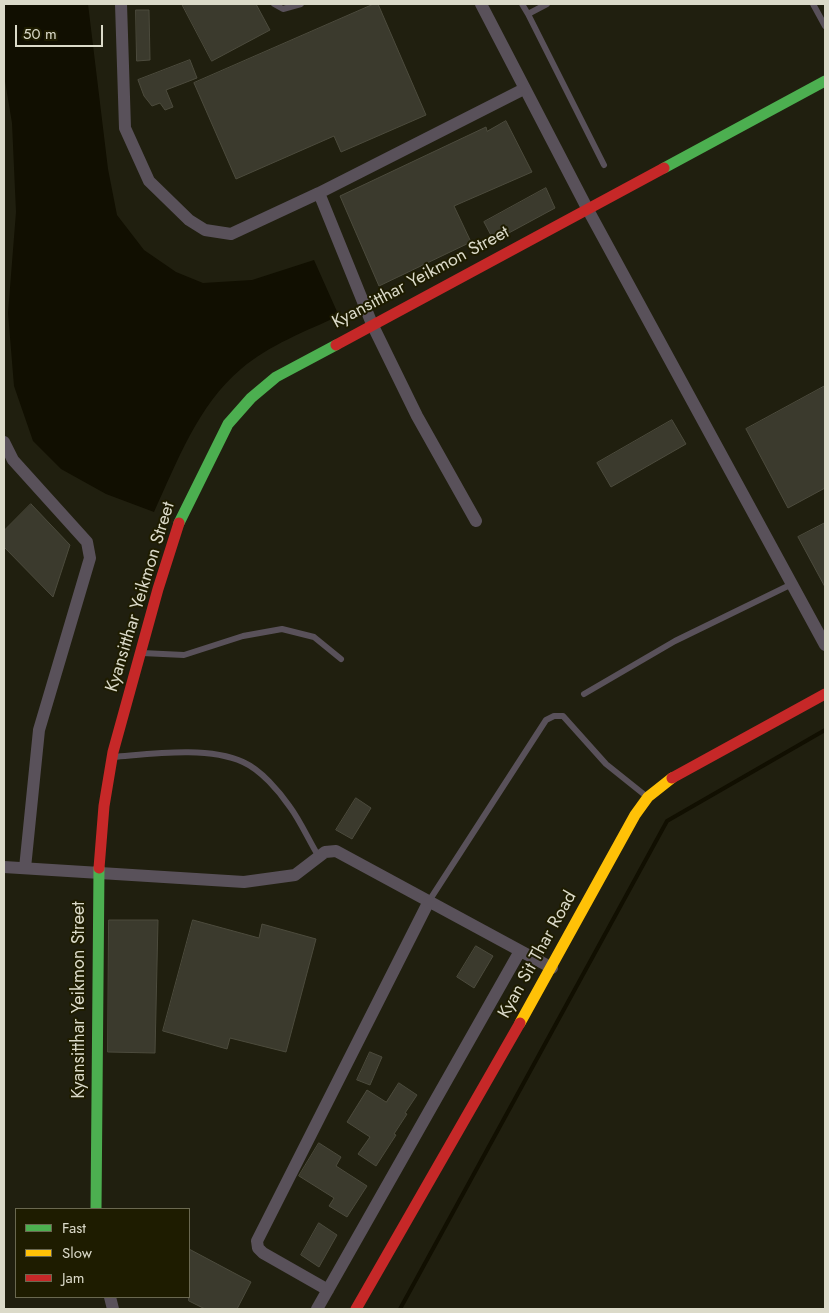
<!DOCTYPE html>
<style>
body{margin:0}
#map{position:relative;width:829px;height:1313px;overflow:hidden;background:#201f0f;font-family:Jost,sans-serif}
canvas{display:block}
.frame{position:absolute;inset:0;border:5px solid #dbdac9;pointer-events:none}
.legend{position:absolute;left:15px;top:1208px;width:175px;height:90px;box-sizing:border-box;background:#1e1c00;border:1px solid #6a6850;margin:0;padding:6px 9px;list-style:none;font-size:15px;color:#dbdac9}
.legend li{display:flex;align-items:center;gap:10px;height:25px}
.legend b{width:25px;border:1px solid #6a6850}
.scale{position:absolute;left:15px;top:25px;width:88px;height:22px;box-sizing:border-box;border:2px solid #dbdac9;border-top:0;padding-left:6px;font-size:15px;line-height:18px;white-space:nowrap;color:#dbdac9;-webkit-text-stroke:4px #1e1c00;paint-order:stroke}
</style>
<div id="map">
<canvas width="829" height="1313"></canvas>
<div class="frame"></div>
<ul class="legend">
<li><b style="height:6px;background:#4caf50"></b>Fast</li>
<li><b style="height:6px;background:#ffc107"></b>Slow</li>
<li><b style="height:6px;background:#c62828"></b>Jam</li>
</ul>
<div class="scale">50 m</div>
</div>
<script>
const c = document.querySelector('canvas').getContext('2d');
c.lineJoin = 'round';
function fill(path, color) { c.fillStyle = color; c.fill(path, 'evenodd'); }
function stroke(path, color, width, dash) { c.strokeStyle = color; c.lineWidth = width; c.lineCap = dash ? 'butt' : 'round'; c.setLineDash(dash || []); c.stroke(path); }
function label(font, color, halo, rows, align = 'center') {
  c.font = font + ' Jost,sans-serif'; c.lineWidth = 4; c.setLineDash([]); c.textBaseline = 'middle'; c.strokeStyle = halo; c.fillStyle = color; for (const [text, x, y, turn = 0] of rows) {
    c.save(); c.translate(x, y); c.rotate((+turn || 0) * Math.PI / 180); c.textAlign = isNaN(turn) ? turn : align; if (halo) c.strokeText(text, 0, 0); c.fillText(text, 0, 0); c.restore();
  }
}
fill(new Path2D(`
 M4,4H88L108,169L117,215L144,250L176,272L203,283L252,280L314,260L339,316C306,331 269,345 241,369C198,405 177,462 154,512L106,494L61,469L33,441L14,386L8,313L16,212L12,123L4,75Z`), '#110f01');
stroke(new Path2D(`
 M400,1309L667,821L825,730`), '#110f01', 4);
const building = new Path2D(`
 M182,4H256L270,30L212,61Z
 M374,4H378L426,115L341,152L334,136L236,179L194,83Z
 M136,10H149L150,60L137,61Z
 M190,60L197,78L166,90L173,107L165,110L160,103L152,106L144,96L138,80Z
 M506,121L532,172L454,206L471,242L379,286L340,196L486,127L487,131Z
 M546,188L555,208L494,241L484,222Z
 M825,386V488L788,508L746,429Z
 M672,420L686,444L611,487L597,463Z
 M31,504L70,545L53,597L4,547V531Z
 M825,523V587L798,537Z
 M356,798L371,808L352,839L336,830Z
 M109,920H158L155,1053L108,1052Z
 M193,920L259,938L262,924L316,939L286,1052L230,1038L227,1049L163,1031Z
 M476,946L493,956L474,988L457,977Z
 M370,1052L382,1057L370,1085L357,1080Z
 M399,1083L417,1095L405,1113L407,1114L394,1134L396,1135L376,1166L358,1154L370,1137L347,1122L367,1090L386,1102Z
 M319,1143L341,1157L336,1166L367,1186L347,1217L329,1206L334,1198L299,1176Z
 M319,1223L337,1235L319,1267L301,1255Z
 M189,1249L251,1282L237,1309H205L189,1301Z`);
fill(building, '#3b3a2d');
stroke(building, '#4c4b3d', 1);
stroke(new Path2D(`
 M274,4L283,9L301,4
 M522,4L528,14L547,4
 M813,4L825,26
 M528,14L604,165
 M142,653L184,655L243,636L282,629L314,637L341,659
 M584,694L675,641L792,584
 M114,757C152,754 207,746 243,762C261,770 279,791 290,807C301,822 309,841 319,857
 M429,901L546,720L554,716H563L606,764L646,796`), '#59515a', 6);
stroke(new Path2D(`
 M121,4L125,128L149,181L189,220L205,230L231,234L319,193L524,89
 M481,4L587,208L825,645
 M319,193L372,324L417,416L476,521
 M4,442L13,460L87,542L90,558L39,730L25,868
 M4,867L244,882L295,875L325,852L336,851L552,968
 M328,1290L263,1253L258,1248L257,1241L429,901
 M110,1297L113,1309
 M317,1309L520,951`), '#59515a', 12);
stroke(new Path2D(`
 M664,168L825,81
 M179,523L228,424L251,398L276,377L336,345
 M96,1209L99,868`), '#4caf50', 11);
stroke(new Path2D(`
 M520,1023L635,815L648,797L672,778`), '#ffc107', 11);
stroke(new Path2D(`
 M336,345L664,168
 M672,778L825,694
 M99,868L104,806L113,752L158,589L179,523
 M356,1309L520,1023`), '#c62828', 11);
label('18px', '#dbdac9', '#1e1c00', [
 ["Kyansitthar Yeikmon Street",421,278,-28],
 ["Kyansitthar Yeikmon Street",141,597,-73],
 ["Kyan Sit Thar Road",538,955,-61],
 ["Kyansitthar Yeikmon Street",80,1000,-90]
]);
</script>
